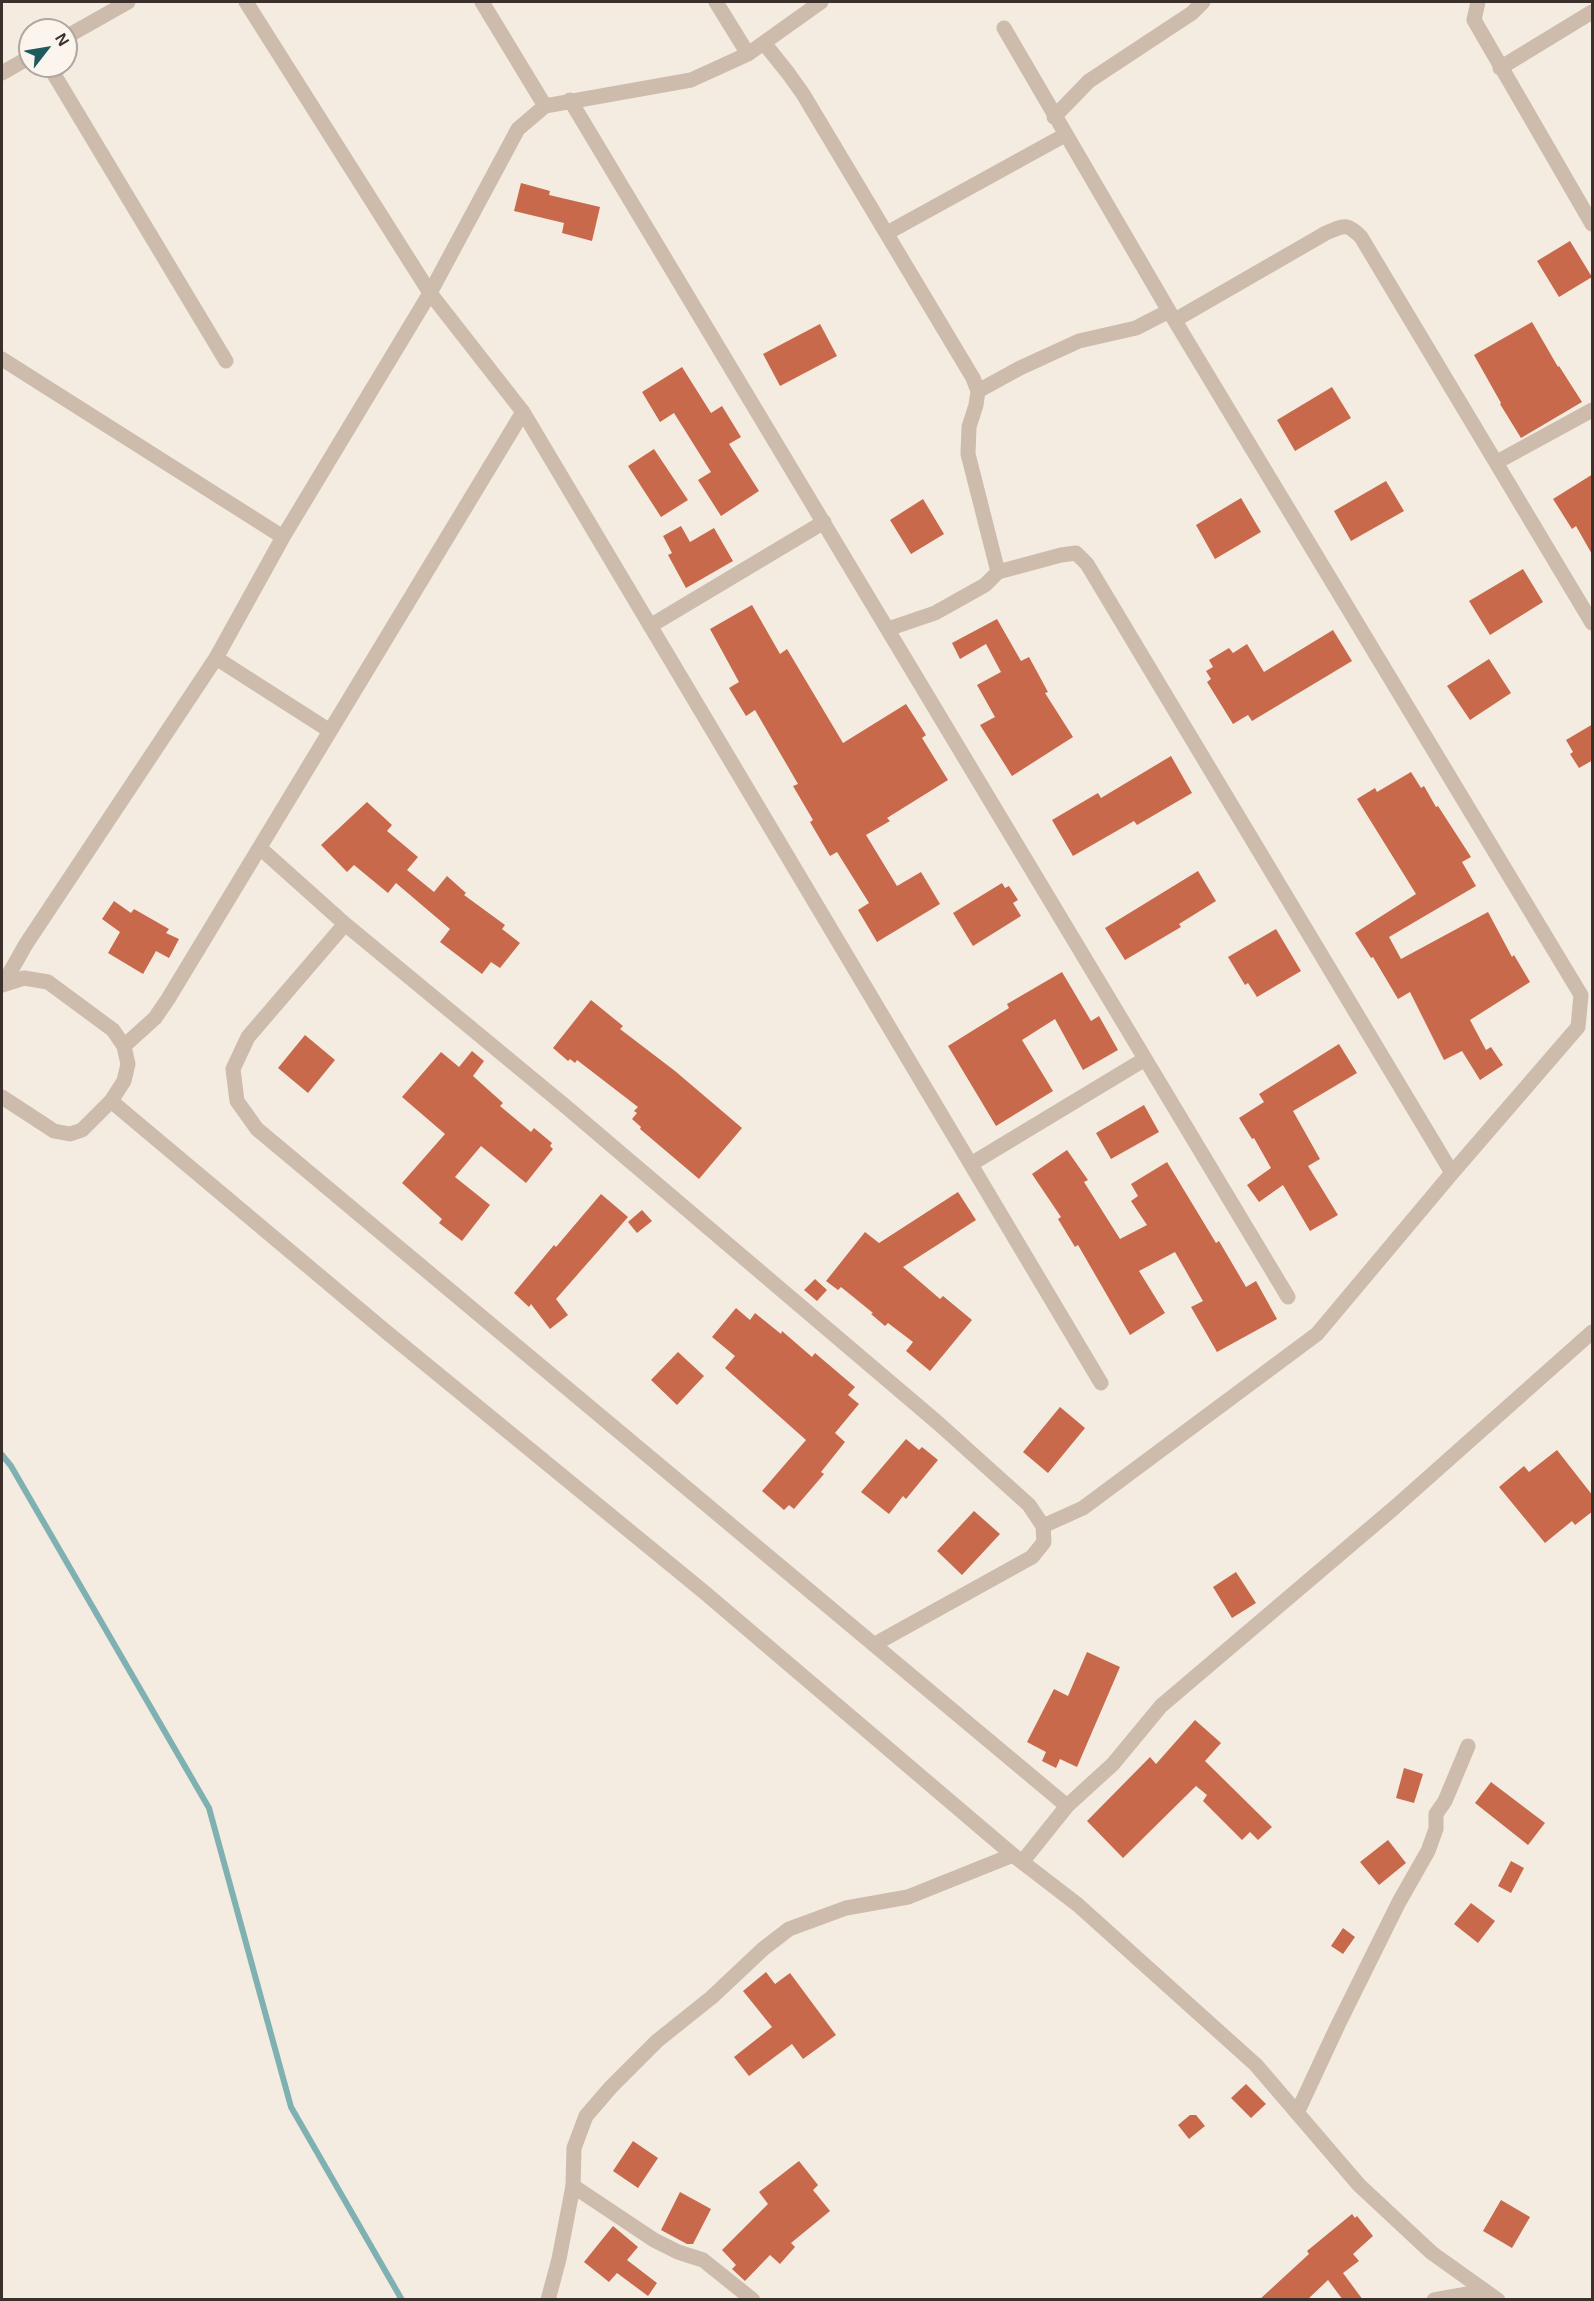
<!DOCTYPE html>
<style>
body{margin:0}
#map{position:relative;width:1594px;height:2301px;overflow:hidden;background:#f4ebe1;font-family:Arial,sans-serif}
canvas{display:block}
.frame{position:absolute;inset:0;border:3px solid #3b302b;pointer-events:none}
.north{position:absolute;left:18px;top:18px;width:60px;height:60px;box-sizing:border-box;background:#fbf5ee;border:2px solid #aea6a0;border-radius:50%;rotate:59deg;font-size:16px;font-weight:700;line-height:24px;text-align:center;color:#3b302b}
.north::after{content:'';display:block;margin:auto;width:21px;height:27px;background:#1f5a5e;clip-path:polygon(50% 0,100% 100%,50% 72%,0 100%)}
</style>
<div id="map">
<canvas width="1594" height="2301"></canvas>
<div class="frame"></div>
<div class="north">N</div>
</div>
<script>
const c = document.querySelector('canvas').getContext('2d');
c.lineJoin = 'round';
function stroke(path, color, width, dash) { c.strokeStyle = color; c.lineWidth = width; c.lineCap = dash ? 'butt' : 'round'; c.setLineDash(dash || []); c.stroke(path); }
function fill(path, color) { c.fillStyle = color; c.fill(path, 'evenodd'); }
stroke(new Path2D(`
 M2,1455L11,1466L209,1808L291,2107L402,2300`), '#7fb0b2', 6);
fill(new Path2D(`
 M521,183L550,191L549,195L600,207L592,241L562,233L564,223L514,211Z
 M1570,241L1592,277L1559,297L1537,261Z
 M1532,322L1558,367L1559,366L1582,402L1521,438L1500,404L1501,403L1474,355Z
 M820,324L837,356L780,386L763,354Z
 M682,367L711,413L722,406L741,437L729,444L759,491L721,516L698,480L711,472L674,413L660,422L642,392Z
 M1332,387L1351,418L1295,451L1277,420Z
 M654,449L688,500L661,517L628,466Z
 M1593,474V556L1576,526L1572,529L1553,499Z
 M1386,481L1404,511L1351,541L1334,511Z
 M1241,498L1261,532L1215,559L1196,525Z
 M923,499L944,534L911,554L890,520Z
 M681,526L690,542L714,528L733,561L686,588L668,555L672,553L663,536Z
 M1523,569L1543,602L1490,635L1469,601Z
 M752,605L780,654L787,649L843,743L906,704L926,735L922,738L948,780L887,818L890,821L866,835L897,886L921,872L940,904L877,942L858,910L869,903L837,852L830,856L810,822L813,820L793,786L798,784L755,710L746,716L729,688L739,682L710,629Z
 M997,619L1021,661L1029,657L1048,692L1045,693L1073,737L1012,776L980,725L995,717L977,685L1001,672L986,644L960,659L952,643Z
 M1333,630L1352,661L1252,721L1248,715L1233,724L1207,682L1211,679L1206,671L1213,667L1209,660L1229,648L1233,653L1247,644L1264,672Z
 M1489,659L1511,693L1470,720L1447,686Z
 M1593,724V760L1579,768L1570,754L1573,752L1566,740Z
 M1171,756L1192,793L1137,825L1134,821L1073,856L1052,820L1098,793L1101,798Z
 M1411,772L1421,788L1424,786L1436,807L1438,806L1471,857L1462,862L1476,886L1389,937L1401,959L1488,912L1512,957L1514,955L1530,982L1470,1020L1486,1050L1491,1047L1503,1065L1480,1080L1462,1051L1444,1060L1410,992L1398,999L1373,957L1371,958L1355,933L1416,894L1357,799L1375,788L1377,792Z
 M367,802L392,825L387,831L418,857L407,870L434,892L447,876L466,893L464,895L505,925L502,929L520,943L500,968L491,962L482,974L440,942L450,929L396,883L388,893L354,865L347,872L321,845Z
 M1198,871L1216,901L1179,924L1181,927L1125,960L1105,928Z
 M1002,883L1005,888L1009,886L1018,900L1013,903L1021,916L973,946L953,913Z
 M114,901L131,913L134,909L169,929L166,933L179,939L169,958L156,951L143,974L108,953L120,932L102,919Z
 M1276,929L1301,971L1257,997L1248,983L1245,985L1228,957Z
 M1062,972L1091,1021L1099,1016L1118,1050L1083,1070L1055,1019L1022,1040L1053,1091L996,1126L948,1046L1009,1008L1007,1004Z
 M591,1000L623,1026L620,1029L675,1071L742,1128L699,1179L640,1129L641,1127L632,1119L637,1113L634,1111L638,1107L577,1060L575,1063L570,1059L568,1061L553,1048Z
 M305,1035L335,1060L308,1093L278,1068Z
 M1339,1044L1357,1073L1293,1111L1320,1159L1308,1166L1338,1215L1310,1231L1283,1185L1259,1202L1247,1185L1271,1168L1254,1138L1252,1139L1239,1118L1264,1102L1259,1094Z
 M472,1051L484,1061L473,1076L503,1103L500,1106L531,1132L534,1128L552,1143L550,1146L553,1149L526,1183L481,1146L455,1177L490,1205L462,1241L439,1223L442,1219L402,1183L445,1134L402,1097L441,1052L459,1067Z
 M1144,1105L1159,1132L1111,1159L1096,1133Z
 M1067,1150L1088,1180L1084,1182L1120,1239L1147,1225L1131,1201L1138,1196L1131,1184L1167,1162L1216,1243L1219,1241L1246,1287L1256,1281L1277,1319L1217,1352L1191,1307L1203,1301L1175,1252L1139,1271L1165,1313L1130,1335L1078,1245L1075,1247L1058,1219L1061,1217L1032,1174Z
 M958,1192L976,1220L903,1267L940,1299L943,1296L972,1320L930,1371L906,1351L913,1342L888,1323L885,1326L871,1314L873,1313L841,1287L838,1290L826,1281L865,1232L879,1243Z
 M601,1194L628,1217L556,1299L568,1315L550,1329L531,1304L529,1307L514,1293L554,1245L556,1247Z
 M642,1210L652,1221L637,1233L628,1222Z
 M815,1279L827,1290L817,1301L804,1290Z
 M736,1308L750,1320L755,1313L781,1334L782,1331L812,1357L815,1353L855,1387L848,1395L859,1404L835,1433L845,1442L821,1472L824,1474L794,1509L789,1505L784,1510L762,1491L806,1440L725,1368L735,1356L712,1337Z
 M678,1352L704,1376L677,1405L651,1380Z
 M1060,1407L1085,1428L1048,1473L1023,1452Z
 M906,1439L919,1450L922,1447L938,1460L906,1499L903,1496L889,1514L861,1492Z
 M1557,1450L1593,1496V1511L1575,1525L1572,1521L1545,1543L1499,1487L1524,1466L1529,1472Z
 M974,1511L1000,1534L962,1575L937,1551Z
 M1236,1572L1256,1603L1232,1618L1213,1587Z
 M1087,1652L1120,1667L1077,1767L1060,1759L1056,1768L1042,1761L1046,1752L1027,1742L1054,1689L1068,1696Z
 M1195,1720L1221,1743L1205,1761L1272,1827L1258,1840L1250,1832L1242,1840L1203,1801L1207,1795L1196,1786L1123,1858L1087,1821L1150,1757L1156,1764Z
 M1404,1768L1423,1774L1414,1803L1396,1798Z
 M1491,1782L1545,1823L1528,1845L1475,1803Z
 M1388,1840L1406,1863L1379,1885L1360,1862Z
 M1511,1861L1524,1868L1511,1893L1498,1886Z
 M1471,1903L1495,1921L1478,1943L1454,1924Z
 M1343,1928L1355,1937L1343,1954L1331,1946Z
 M766,1972L775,1984L790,1973L836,2035L803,2059L792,2044L749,2076L734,2057L772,2027L743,1991Z
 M1246,2084L1266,2104L1251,2118L1231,2098Z
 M1190,2115H1196L1205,2126L1189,2139L1178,2125Z
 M633,2141L658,2158L638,2188L613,2171Z
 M799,2161L818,2185L813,2190L830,2211L791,2243L795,2247L780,2264L770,2255L745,2281L732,2269L736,2265L722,2250L768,2204L759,2192Z
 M680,2192L711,2209L693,2244H687L661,2230Z
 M1501,2200L1530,2217L1512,2248L1483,2231Z
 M1352,2214L1355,2218L1357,2216L1373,2236L1353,2254L1359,2261L1343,2273L1363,2300H1343L1328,2280L1307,2300H1259L1309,2254L1307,2251Z
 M613,2226L638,2247L627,2260L657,2283L648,2296L617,2273L609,2282L584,2262Z`), '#c8694b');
stroke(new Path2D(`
 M246,2L430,293L523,412L1101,1383
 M482,2L545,106
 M716,2L748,54
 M1478,2L1474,20L1592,224
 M1004,28L1169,311L1581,995L1578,1027L1452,1173L1317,1334L1083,1508L1043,1526
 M66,37L128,2
 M764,43L788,73L803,94L973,378L978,391L976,405L969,427L968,454L998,572
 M49,66L226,361
 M1500,68L1592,12
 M2,73L30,57
 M570,100L1288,1297
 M1054,117L1089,81L1192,13L1203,2
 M887,233L1065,135
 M1175,320L1326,233C1344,225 1347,223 1361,237L1592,623
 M2,359L283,537
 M978,391L1020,368L1079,341L1136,328L1169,311
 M1497,462L1592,410
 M650,626L824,522
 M888,629L935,613L985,585L998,572L1061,555L1076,553L1087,564L1452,1173
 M216,658L330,731
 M260,848L345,924L564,1105L938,1423L1029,1505L1043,1526L1044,1542L1032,1557L875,1644
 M345,924L248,1037L233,1069L237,1101L257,1129L1067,1806
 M4,983L26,944L216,658L283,537L430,293L518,129L545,106L691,80L748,54L821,2
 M124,1046L155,1018L168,999L523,412
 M971,1164L1145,1059
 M1023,1861L1067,1806L1113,1764L1161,1706L1394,1508L1592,1332
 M1297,2113L1338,2025L1399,1902L1428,1851L1436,1829V1814L1445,1801L1468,1746
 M548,2300L559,2259L573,2186L654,2240L678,2252L703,2260L753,2300
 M1434,2300L1484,2291`), '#cdbbac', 15);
stroke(new Path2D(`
 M2,985L24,978L48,982L113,1030L124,1046L128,1064L124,1081L111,1101L82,1130L70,1134L54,1131L2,1097
 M111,1101L384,1330L704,1592L1013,1855L1078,1905L1256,2065L1359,2185L1432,2253L1498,2300
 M573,2186L574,2148L586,2116L611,2087L657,2041L712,1997L763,1949L789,1929L846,1908L908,1897L1013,1855`), '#cdbbac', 15);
</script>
